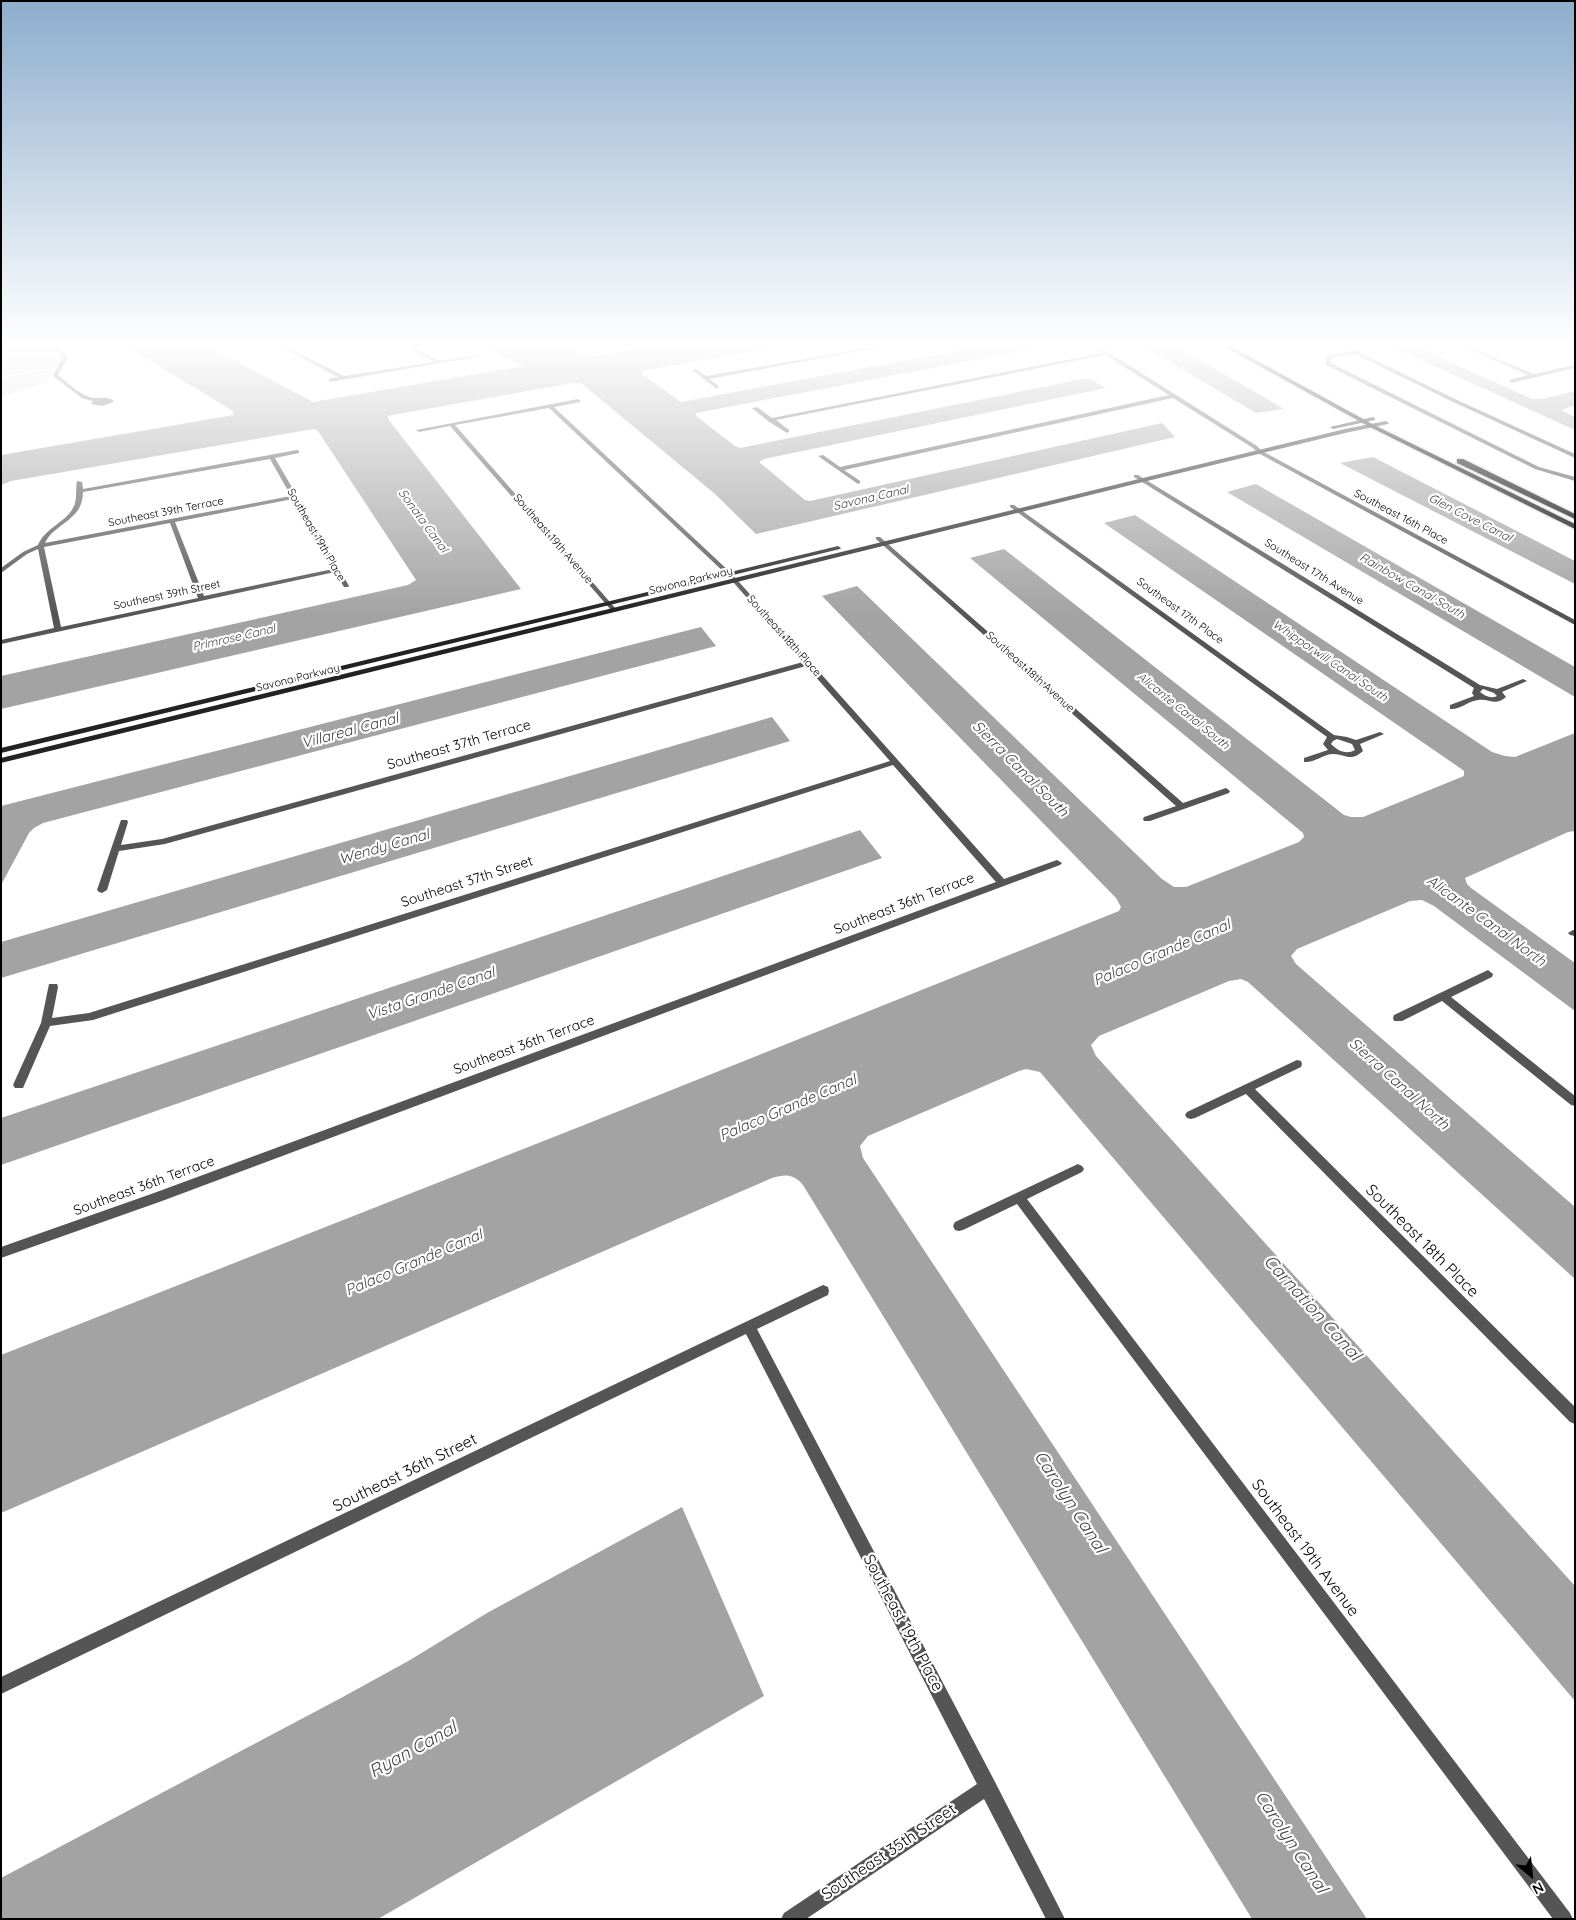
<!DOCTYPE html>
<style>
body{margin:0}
#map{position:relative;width:1576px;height:1920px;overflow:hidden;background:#fff;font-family:Quicksand,sans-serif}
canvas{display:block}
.frame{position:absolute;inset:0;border:2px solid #000;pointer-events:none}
.north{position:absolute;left:1506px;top:1850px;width:50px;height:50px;-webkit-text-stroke:4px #fff;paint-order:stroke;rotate:152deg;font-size:14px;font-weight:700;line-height:20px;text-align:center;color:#000}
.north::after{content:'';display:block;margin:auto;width:18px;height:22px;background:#000;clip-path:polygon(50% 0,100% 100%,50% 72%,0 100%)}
</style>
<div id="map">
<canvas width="1576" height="1920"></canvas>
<div class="frame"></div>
<div class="north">N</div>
</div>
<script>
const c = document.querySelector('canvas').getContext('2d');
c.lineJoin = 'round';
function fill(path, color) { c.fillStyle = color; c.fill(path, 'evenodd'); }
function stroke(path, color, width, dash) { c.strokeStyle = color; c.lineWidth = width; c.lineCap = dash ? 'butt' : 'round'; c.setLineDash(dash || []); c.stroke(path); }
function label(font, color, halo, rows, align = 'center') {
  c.font = font + ' Quicksand,sans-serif'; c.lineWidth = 4.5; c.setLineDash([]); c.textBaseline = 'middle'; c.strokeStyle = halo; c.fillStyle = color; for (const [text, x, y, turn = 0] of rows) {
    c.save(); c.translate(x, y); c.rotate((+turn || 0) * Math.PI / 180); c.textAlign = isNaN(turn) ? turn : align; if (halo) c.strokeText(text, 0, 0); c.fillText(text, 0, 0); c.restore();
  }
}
fill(new Path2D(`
 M1,346H52L59,350L65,360L59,367L1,376Z
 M55,369L51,373L48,381L1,397V378Z`), '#dcdcdc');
fill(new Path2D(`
 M126,346H208L313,402L523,366L480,346H562L591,356L658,346H784L642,371V374L681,402L983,346H1048L696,413V416L735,446L740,448L1088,378L1106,388L764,459L759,462L805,500L810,501L1162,423L1175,437L756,534L715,494L581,383H572L393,415L388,416V419L521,589L1,709V676L408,585L416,580L318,431L314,429L11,481L1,485V455L234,415L233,411Z
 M1143,346H1176L1284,409L1256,413Z
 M1390,346H1415L1532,399H1542L1575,391V405L1561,410L1575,417V430Z
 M1373,457L1575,561V584L1340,463Z
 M1256,484L1575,667V697L1227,492Z
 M1135,515L1492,752L1505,756L1515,757L1575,733V831L1568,832L1465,878L1467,884L1471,888L1575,963V1011L1434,906L1422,900L1410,901L1297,949L1291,956L1296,964L1575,1207V1279L1248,982L1241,979L1229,981L1099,1036L1091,1045L1096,1056L1575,1586V1701L1040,1072L1026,1069L1019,1071L868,1136L860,1146L863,1158L1367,1919H1252L803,1185C794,1174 785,1174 772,1178L1,1513V1355L579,1127L1119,911L1121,907L1116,898L822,596L857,586L1162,879L1174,887H1186L1299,842L1304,837L1303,833L970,558L1004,549L1344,815L1351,817H1363L1464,776V771L1460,768L1104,523Z
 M701,627L716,646L43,823L34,828L29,833L1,885V806Z
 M772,717L790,741L1,978V942Z
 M860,830L882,858L1,1165V1118Z
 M682,1507L764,1696L378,1919H1V1878L341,1698L410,1660L487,1613Z`), '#a3a3a3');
const primary = new Path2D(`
 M1223,346H1230L1374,425L1575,524V529L1370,427Z
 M1457,459H1463L1575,514V519L1457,463Z`);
stroke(primary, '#dbdbdb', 3);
fill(new Path2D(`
 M51,346H55L68,357L58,375C67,382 78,393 89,397C97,400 105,395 113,400V402L102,406L91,404L93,401L82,398L53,376L63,357Z
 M280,346H285L344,376L435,362L405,346H410L440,361L479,355L481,356L330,382L328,379L338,377Z
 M879,346H887L709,379L719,386L717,389L692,370L696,369L706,376Z
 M1092,346H1097L1108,352L1257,446L1262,451L1575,620V625L1258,453L1253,448L1173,398L844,470L860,481V483L858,484L818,456L823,455L840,467L1169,395L1105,355L776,420L789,430V432L787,433L768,421L752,408L757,407L772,418L1101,353Z
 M1341,346H1346L1455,399L1575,454V458L1451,401L1355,354L1331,358V363L1539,467L1575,477V481L1535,469L1326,365L1327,356L1350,351Z
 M1462,346H1467L1534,374L1575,365V368L1511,383L1509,380L1528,375Z
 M578,399L581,401L580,402L554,407L731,573L1004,879L1057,860L1062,863L1060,865L162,1201L1,1258V1247L154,1193L996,882L893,765L93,1020L50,1026L23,1088H15L13,1085L41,1023L49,984H57L58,987L52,1018L89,1013L890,761L806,666L165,844L119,851L107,890L102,893L99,892L97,890L121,820H127L128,822L121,845L162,839L803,662L727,575L549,408L455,425L616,609V611H612L450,426L419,432L416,430Z
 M297,450L299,451V453L275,458L349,586L348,587H344L335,572L1,644V640L54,628L38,549L27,554L1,573V568L23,552L38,545C45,528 65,523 73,508C78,499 75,490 77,481L82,482L83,489ZM270,459L291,496L45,543C54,523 83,521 83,492ZM293,499L333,569L204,596L175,522ZM170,523L198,598L61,627L44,547Z
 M1134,475H1138L1480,685L1497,689L1523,679L1527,681L1502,692L1506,697C1495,707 1489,698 1478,700C1468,701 1460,710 1450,709V705L1474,696L1472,693L1474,688L1134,477ZM1483,689L1494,693L1497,696C1491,699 1485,696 1480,692Z
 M1010,505H1014L1334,735L1347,737L1356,740L1380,732L1384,734L1360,744L1363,751C1350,763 1344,753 1332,754C1322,755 1314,763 1304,762V758L1328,750L1323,744L1327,737L1010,507ZM1337,739L1352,744L1355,750C1346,755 1338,751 1331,744L1333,741Z
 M876,537H880L1183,803L1226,788L1230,791L1229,793L1150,821H1144L1143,819L1144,817L1176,806L876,539Z
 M1573,930H1575V936L1570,935L1568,933Z
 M1488,970L1493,974L1492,977L1451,997L1575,1096V1106L1571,1105L1442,1001L1402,1021H1394L1393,1018L1394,1015Z
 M1297,1060L1301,1061L1302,1064L1301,1067L1255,1089L1575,1407V1424L1570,1422L1246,1094L1195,1118L1191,1119L1187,1118L1185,1115L1187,1112Z
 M1078,1164L1082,1166L1084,1169L1082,1172L1027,1199L1570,1913L1573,1919H1553L1017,1204L963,1230L959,1231L955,1230L953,1226L955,1222Z
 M823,1285L828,1287L829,1291L828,1295L757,1329L994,1780L1065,1919H1046L984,1799L806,1919H781L784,1913L977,1784L746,1334L1,1694V1677Z`), '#555');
fill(new Path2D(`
 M1373,417L1375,418V420L1333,429L1330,427Z
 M1386,421L1389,423L1388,424L1345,433L1143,482L1,763V758L1143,478L1345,429Z
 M838,546L841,548L840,549L1,753V748Z`), '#222');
fill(primary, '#000');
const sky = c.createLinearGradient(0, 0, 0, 614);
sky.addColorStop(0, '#8cadcc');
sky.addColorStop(0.56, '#fff');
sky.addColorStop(1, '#ffffff00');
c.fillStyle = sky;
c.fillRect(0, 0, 1576, 614);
label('11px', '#000', '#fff', [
 ["Southeast 39th Terrace",166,512,-11],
 ["Southeast 16th Place",1401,517,28],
 ["Southeast 19th Place",316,535,60],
 ["Southeast 19th Avenue",553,539,49],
 ["Southeast 17th Avenue",1314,572,32],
 ["Savona Parkway",691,581,-14],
 ["Southeast 39th Street",167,595,-12],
 ["Southeast 17th Place",1180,611,36],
 ["Southeast 18th Place",784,636,48],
 ["Southeast 18th Avenue",1030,672,42],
 ["Savona Parkway",298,678,-14]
]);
label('italic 12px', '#444', '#fff', [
 ["Savona Canal",871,498,-13],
 ["Glen Cove Canal",1470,518,27],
 ["Sonata Canal",423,521,54],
 ["Rainbow Canal South",1412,586,30],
 ["Primrose Canal",234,638,-13],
 ["Whipporwill Canal South",1330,661,34],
 ["Alicante Canal South",1183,711,39]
]);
label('14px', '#000', '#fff', [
 ["Southeast 37th Terrace",459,745,-16],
 ["Southeast 37th Street",467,882,-18],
 ["Southeast 36th Terrace",904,904,-21],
 ["Southeast 36th Terrace",524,1045,-20],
 ["Southeast 36th Terrace",144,1186,-20]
]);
label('italic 15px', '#444', '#fff', [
 ["Villareal Canal",350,731,-15],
 ["Sierra Canal South",1020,769,45],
 ["Wendy Canal",384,847,-16],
 ["Alicante Canal North",1486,921,36],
 ["Palaco Grande Canal",1162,953,-23],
 ["Vista Grande Canal",431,994,-19],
 ["Sierra Canal North",1399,1084,42],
 ["Palaco Grande Canal",788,1108,-23],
 ["Palaco Grande Canal",414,1263,-23]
]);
label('16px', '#000', '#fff', [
 ["Southeast 18th Place",1422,1241,45],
 ["Southeast 36th Street",405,1473,-26],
 ["Southeast 19th Avenue",1305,1548,53],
 ["Southeast 19th Place",903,1623,62],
 ["Southeast 35th Street",889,1852,-34]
]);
label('italic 18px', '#444', '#fff', [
 ["Carnation Canal",1312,1308,48],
 ["Carolyn Canal",1070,1502,57],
 ["Ryan Canal",413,1750,-29],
 ["Carolyn Canal",1291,1842,57]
]);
</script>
